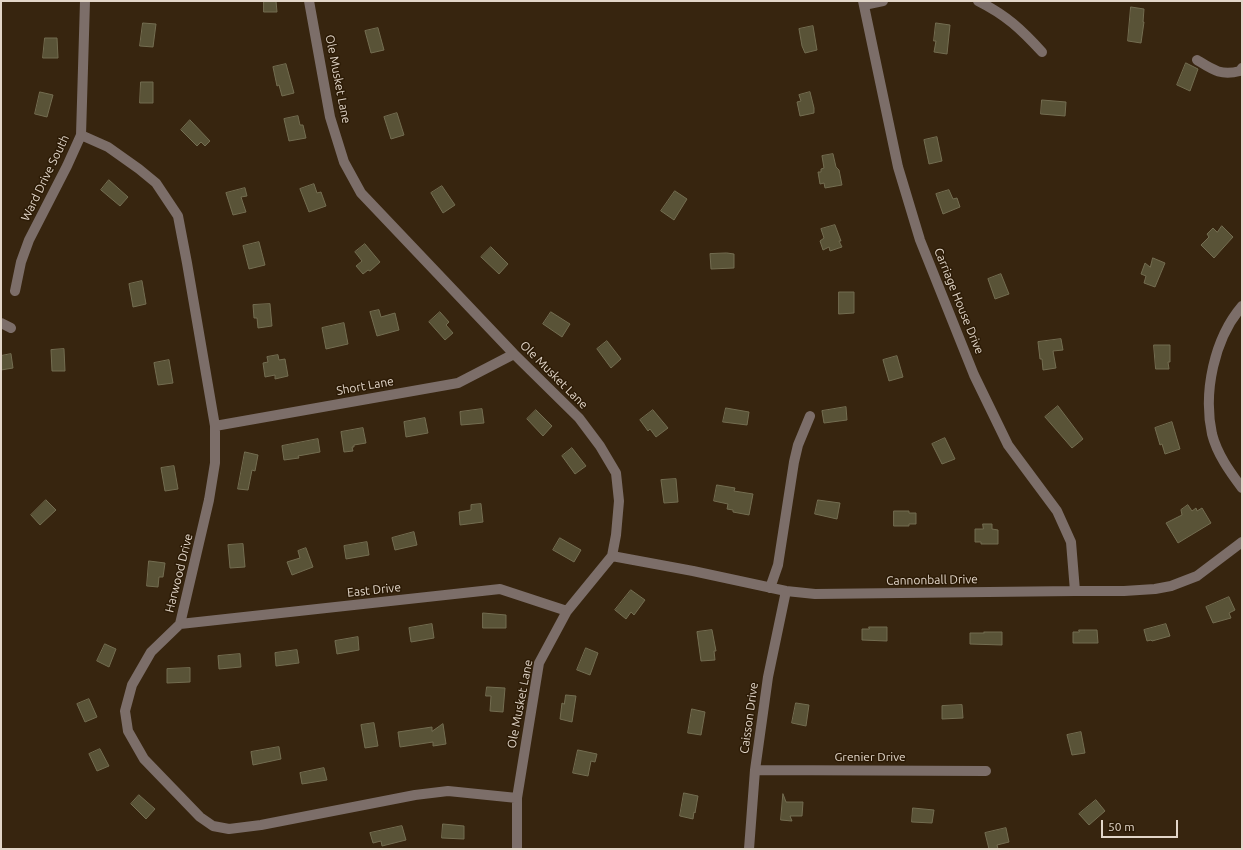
<!DOCTYPE html>
<style>
body{margin:0}
#map{position:relative;width:1243px;height:850px;overflow:hidden;background:#37250f;font-family:Ubuntu,sans-serif}
canvas{display:block}
.frame{position:absolute;inset:0;border:2px solid #e2d6c9;pointer-events:none}
.scale{position:absolute;left:1101px;top:820px;width:77px;height:18px;box-sizing:border-box;border:2px solid #e2d6c9;border-top:0;padding-left:5px;font-size:12px;line-height:14px;white-space:nowrap;color:#e2d6c9;-webkit-text-stroke:3px #2c1b06;paint-order:stroke}
</style>
<div id="map">
<canvas width="1243" height="850"></canvas>
<div class="frame"></div>
<div class="scale">50 m</div>
</div>
<script>
const c = document.querySelector('canvas').getContext('2d');
c.lineJoin = 'round';
function fill(path, color) { c.fillStyle = color; c.fill(path, 'evenodd'); }
function stroke(path, color, width, dash) { c.strokeStyle = color; c.lineWidth = width; c.lineCap = dash ? 'butt' : 'round'; c.setLineDash(dash || []); c.stroke(path); }
function label(font, color, halo, rows, align = 'center') {
  c.font = font + ' Ubuntu,sans-serif'; c.lineWidth = 3; c.setLineDash([]); c.textBaseline = 'middle'; c.strokeStyle = halo; c.fillStyle = color; for (const [text, x, y, turn = 0] of rows) {
    c.save(); c.translate(x, y); c.rotate((+turn || 0) * Math.PI / 180); c.textAlign = isNaN(turn) ? turn : align; if (halo) c.strokeText(text, 0, 0); c.fillText(text, 0, 0); c.restore();
  }
}
const building = new Path2D(`
 M264,1H276L277,12H264Z
 M1131,7L1144,9L1143,22H1144L1141,43L1128,41Z
 M143,23L156,24L153,47L140,46Z
 M936,23L950,25L947,54L934,52L936,41H934Z
 M813,26L817,50L805,53L802,46L799,29Z
 M378,28L384,50L371,53L365,31Z
 M45,38H57L58,58H43Z
 M1186,63L1198,69L1190,91L1177,85Z
 M286,64L294,93L282,96L279,85L277,86L273,67Z
 M141,82H153V103H140Z
 M40,92L53,95L47,117L35,114Z
 M810,92L814,108V113L800,116L797,102L801,101L799,95Z
 M1042,100L1066,102L1065,116L1041,114Z
 M397,113L404,135L391,139L384,117Z
 M298,116L300,125H303L306,138L289,141L284,119Z
 M190,120L210,141L205,146L201,142L197,146L181,130Z
 M937,137L942,161L929,164L924,140Z
 M833,154L836,167L839,170L842,185L825,188L824,183L820,184L818,172H821V169L824,168L822,156Z
 M109,180L128,197L120,206L101,190Z
 M314,184L317,193L321,192L326,206L309,212L300,189Z
 M442,186L455,205L443,213L431,193Z
 M245,188L247,196L241,197L246,212L233,215L226,193Z
 M949,190L953,199L957,198L960,207L943,214L936,194Z
 M675,191L687,199L674,220L661,211Z
 M835,225L841,241H839L842,247L830,251L829,247L823,250L820,241L824,238L821,229Z
 M1222,226L1233,237L1214,258L1201,245L1209,237L1207,234L1213,228L1217,232Z
 M259,242L265,265L249,269L243,246Z
 M365,244L380,262L370,271L368,270L363,274L356,266L362,261L355,252Z
 M491,247L508,264L499,274L481,257Z
 M727,253L734,254V268L711,269L710,254Z
 M1153,258L1165,263L1155,287L1144,283L1146,276L1141,274L1145,263L1150,267Z
 M1001,274L1009,294L995,299L988,279Z
 M142,281L146,304L133,307L129,284Z
 M839,292H854V313L839,314Z
 M270,304L272,326L258,328L257,318H254L253,305Z
 M379,310L381,317L395,313L399,330L377,336L370,312Z
 M440,312L449,322L446,325L453,333L445,340L429,322Z
 M551,312L570,324L562,337L543,324Z
 M344,323L348,344L326,349L322,328Z
 M1061,339L1063,350L1053,351L1056,368L1043,370L1042,359H1040L1038,342Z
 M607,341L621,359L611,368L597,349Z
 M1154,345H1170V362H1168L1169,369H1156Z
 M64,349L65,371H52L51,350Z
 M11,354L13,368L1,370V356Z
 M278,355L279,360L285,359L288,376L275,379V375L265,377L263,363L268,362L267,357Z
 M897,356L903,377L889,381L883,360Z
 M169,360L173,383L158,385L154,363Z
 M1058,406L1083,439L1072,448L1045,417Z
 M846,407L847,420L824,423L822,411Z
 M726,408L749,412L747,425L723,422Z
 M482,409L484,423L461,425L460,412Z
 M536,410L552,426L543,436L527,419Z
 M653,410L668,428L656,437L650,429L648,431L640,420Z
 M425,418L428,433L406,437L404,422Z
 M1172,422L1180,449L1165,454L1162,444L1160,445L1155,428Z
 M363,428L366,443L354,445V447H352L353,451L344,452L341,432Z
 M945,438L955,459L942,464L932,444Z
 M318,439L320,452L298,456L299,458L284,460L282,446Z
 M572,448L586,466L575,474L562,456Z
 M245,452L258,455L255,471L252,470L248,490L238,489Z
 M174,466L178,489L165,491L161,468Z
 M676,479L678,502L664,503L661,480Z
 M717,485L735,488L734,491L753,494L749,515L733,512V510L727,509L728,504L714,501Z
 M46,500L56,510L40,525L31,515Z
 M818,500L840,503L837,519L815,514Z
 M481,504L483,522L460,525L459,512L471,510V505Z
 M1188,505L1192,511L1196,508L1197,511L1202,508L1211,523L1178,543L1166,523L1182,515L1181,510Z
 M894,511H909V513H916V524H909V526H894Z
 M983,524H992V529L998,530V544H981V542H975V529H983Z
 M414,532L417,545L395,550L392,538Z
 M560,538L581,550L574,562L553,550Z
 M367,542L369,555L346,559L344,546Z
 M243,544L245,567L230,568L228,545Z
 M306,548L313,567L292,575L287,562L300,558L298,551Z
 M149,561L165,563L163,577H159L158,587L147,586Z
 M631,590L645,600L634,615L631,612L626,619L615,610Z
 M1229,597L1235,610L1229,613L1231,618L1213,623L1206,607Z
 M483,613L506,615V628H483Z
 M432,624L434,638L411,642L409,628Z
 M1166,624L1170,636L1152,641L1151,640L1147,641L1144,630Z
 M869,627H887V641L862,640V629H869Z
 M712,630L716,651H714L715,660L701,661L697,632Z
 M1079,630H1097L1098,643H1073V632H1079Z
 M984,632H1002V645L970,644V633H984Z
 M358,637L359,650L337,654L335,641Z
 M105,644L116,649L109,667L97,661Z
 M586,648L598,653L590,675L577,670Z
 M297,650L299,663L276,666L275,653Z
 M240,654L241,667L219,669L218,656Z
 M190,668V682L167,683V669Z
 M487,687L505,688L503,712L490,711L491,696H486Z
 M566,695L576,696L572,722L560,719L562,703L564,704Z
 M89,699L97,717L85,722L77,704Z
 M796,703L809,705L806,726L792,723Z
 M962,705L963,718L942,719V706Z
 M692,709L705,712L701,735L688,733Z
 M374,723L378,746L365,748L361,725Z
 M443,724L446,744L433,746V742L400,747L398,732L432,727V731Z
 M1081,732L1085,753L1072,755L1067,735Z
 M279,747L281,759L253,765L251,752Z
 M100,749L109,766L97,771L89,754Z
 M578,750L597,754L595,762L591,761L588,776L573,773Z
 M324,768L327,780L302,784L300,773Z
 M684,793L698,796L695,813L694,812L693,819L680,816Z
 M783,794L786,802H803L802,816H790L792,821L781,820Z
 M139,795L155,809L146,819L131,804Z
 M1096,800L1105,811L1089,825L1079,814Z
 M913,808L934,810L932,823L912,822Z
 M443,824L464,826V839L442,838Z
 M402,826L406,840L382,846L381,841L373,843L370,833Z
 M1006,828L1009,842L997,845L998,849H989L985,833Z`);
fill(building, '#595337');
stroke(building, '#736d51', 1);
stroke(new Path2D(`
 M309,1L330,117L344,162L361,193L514,354L579,418L600,446L616,473L619,501L616,535L612,556L567,611L539,663L517,798
 M863,1L898,167L920,240L974,375L1008,445L1057,511L1071,542L1075,591
 M978,1C1006,15 1021,29 1042,52
 M864,5L883,1
 M1197,60C1213,70 1221,76 1240,71L1242,68
 M81,135L108,147L139,169L156,183L178,216L187,263L215,426V463L209,500L180,624L151,652L132,685L125,711L128,731L144,759L200,817L213,826L229,829L261,825L415,795L448,791L517,798V849
 M15,291L21,262L29,240L67,166L81,135L85,1
 M1242,306C1214,339 1203,392 1212,434C1217,454 1230,472 1242,488
 M1,323L11,328
 M215,426L458,383L514,354
 M612,556L693,571L786,591L815,594L1075,591H1124L1155,589L1171,586L1197,576L1242,542
 M770,588L778,565L794,462L798,445L810,416
 M180,624L500,589L567,611
 M755,770L986,771
 M749,849L755,770L768,677L786,591`), '#7c6e69', 10);
label('12px', '#e2d6c9', '#2c1b06', [
 ["Ole Musket Lane",338,79,79],
 ["Ward Drive South",45,178,-64],
 ["Carriage House Drive",959,301,68],
 ["Ole Musket Lane",554,375,45],
 ["Short Lane",365,386,-10],
 ["Harwood Drive",179,573,-76],
 ["Cannonball Drive",932,580,-1],
 ["East Drive",374,590,-6],
 ["Ole Musket Lane",520,704,-79],
 ["Caisson Drive",749,718,-82],
 ["Grenier Drive",870,757]
]);
</script>
